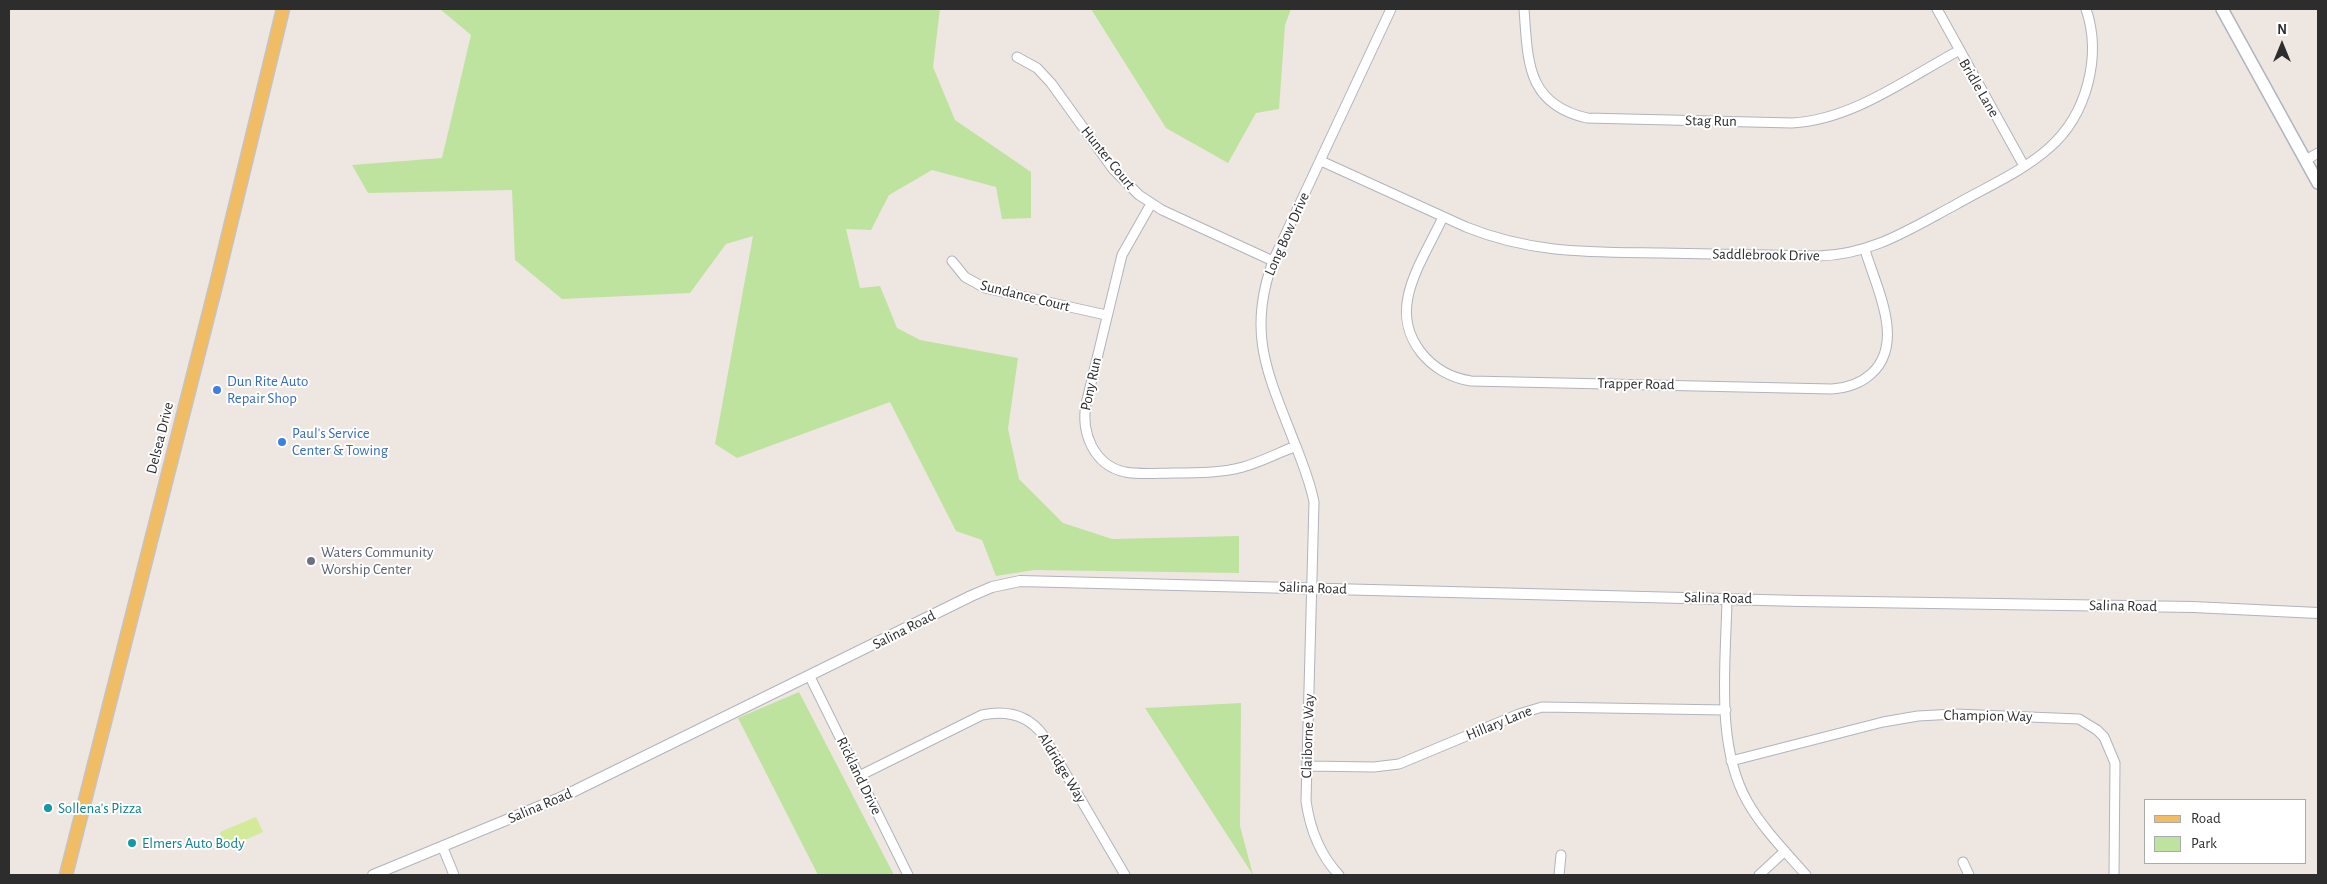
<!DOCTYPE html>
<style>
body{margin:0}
#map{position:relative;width:2327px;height:884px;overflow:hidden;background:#eee6e0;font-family:"Alegreya Sans",sans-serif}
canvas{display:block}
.frame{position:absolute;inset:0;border:10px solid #2d2d2d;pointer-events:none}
.legend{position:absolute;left:2144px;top:799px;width:162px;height:65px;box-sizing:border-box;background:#fff;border:1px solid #ababab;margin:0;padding:6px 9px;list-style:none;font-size:15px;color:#2d2d2d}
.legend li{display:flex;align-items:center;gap:10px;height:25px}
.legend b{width:25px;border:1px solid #ababab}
.north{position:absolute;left:2257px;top:20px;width:50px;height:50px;-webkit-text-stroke:4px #fff;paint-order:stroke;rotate:0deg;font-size:14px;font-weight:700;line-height:20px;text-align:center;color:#2d2d2d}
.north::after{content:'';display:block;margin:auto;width:18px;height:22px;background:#2d2d2d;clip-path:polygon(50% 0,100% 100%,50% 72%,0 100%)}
</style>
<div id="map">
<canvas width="2327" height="884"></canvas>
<div class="frame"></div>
<ul class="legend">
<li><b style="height:6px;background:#f0bd64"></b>Road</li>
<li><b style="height:14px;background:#bee39e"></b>Park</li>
</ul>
<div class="north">N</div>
</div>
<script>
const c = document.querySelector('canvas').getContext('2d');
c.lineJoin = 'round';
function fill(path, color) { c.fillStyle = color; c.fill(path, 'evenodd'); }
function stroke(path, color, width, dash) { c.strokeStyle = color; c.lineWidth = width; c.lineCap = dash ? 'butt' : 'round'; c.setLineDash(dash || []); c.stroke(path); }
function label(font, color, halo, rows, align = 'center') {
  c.font = font + ' "Alegreya Sans",sans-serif'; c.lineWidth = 4; c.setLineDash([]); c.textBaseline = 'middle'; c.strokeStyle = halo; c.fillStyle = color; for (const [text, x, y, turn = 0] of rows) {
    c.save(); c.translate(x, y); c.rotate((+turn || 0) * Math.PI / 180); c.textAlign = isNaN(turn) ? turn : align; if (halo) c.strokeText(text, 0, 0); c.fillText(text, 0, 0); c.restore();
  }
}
fill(new Path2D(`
 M440,9H940L933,67L955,120L1031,172V218L1002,219L996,187L932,170L889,195L871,230L846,229L860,288L880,286L897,328L920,340L1018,358L1008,429L1019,479L1063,523L1112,539L1239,536V573L1034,570L996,576L982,540L956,531L890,402L737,458L715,444L753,236L726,244L690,293L562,299L515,260L512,190L368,193L352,165L442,158L471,35Z
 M1091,9H1291L1285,25L1279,109L1256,113L1228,163L1166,128Z
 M799,692L894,875H818L738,718Z
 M1241,703L1240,826L1253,875L1145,708Z`), '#bee39e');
fill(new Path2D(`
 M256,817L263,832L226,848L220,832Z`), '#d2ea9a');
const minor = new Path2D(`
 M1524,9C1528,61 1526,104 1587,118L1792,123C1852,120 1906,79 1958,51
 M1937,9L2024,166
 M1017,57L1037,68L1051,83L1113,169L1139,195L1162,210L1273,261
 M2306,160L2318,153
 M1321,161L1466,227C1533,254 1590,252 1661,253C1714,254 1766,255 1818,256C1871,255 1910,229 1955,205C1986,187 2022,172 2049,148C2087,115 2102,56 2086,9
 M1151,204L1122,255L1086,404C1081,432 1093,465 1125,472C1141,475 1159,473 1174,473C1197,473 1221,473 1243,467C1261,462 1278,453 1296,446
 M1443,217C1432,241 1413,271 1408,297C1399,339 1431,375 1471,381L1832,389C1846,388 1860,384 1871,374C1906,343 1876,287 1865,250
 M952,261L965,277L985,288L1106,315
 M1727,599C1726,662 1715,744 1747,801C1762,828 1786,852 1806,875
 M810,677L908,875
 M1731,761L1883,722L1918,716L1955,714L2079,719L2097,730L2104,737L2115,763L2114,875
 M1307,766L1374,767L1399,764L1519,714L1542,707L1726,710
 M859,776L982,715C1006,710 1028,715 1043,735L1125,875
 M443,848L454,875
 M1963,862L1969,875
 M1339,875C1320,855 1310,829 1306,801L1314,502C1310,482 1303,464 1295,444C1269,376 1246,335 1273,261L1391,9
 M1559,875L1561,855
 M1759,875L1785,851`);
const tertiary = new Path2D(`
 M373,875L562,797L971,596L992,587L1020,581L1800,601L2193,607L2318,613`);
const secondary = new Path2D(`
 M2222,9L2318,183`);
const primary = new Path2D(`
 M66,875L216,285L283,9`);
stroke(minor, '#b0b4bd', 11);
stroke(tertiary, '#b0b4bd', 12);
stroke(secondary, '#b0b4bd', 14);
stroke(primary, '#c4c4c4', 15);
stroke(minor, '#fff', 9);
stroke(tertiary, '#fff', 10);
stroke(secondary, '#fff', 11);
stroke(primary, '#f0bd64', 12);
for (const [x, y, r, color] of [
 [217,390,5,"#3f7fe0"],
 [282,442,5,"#3f7fe0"],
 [311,561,5,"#6b7280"],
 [48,808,5,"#0f9aa8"],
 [132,843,5,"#0f9aa8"]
]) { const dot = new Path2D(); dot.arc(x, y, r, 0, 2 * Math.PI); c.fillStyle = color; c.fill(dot); stroke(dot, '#fff', 2); }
label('15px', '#2d2d2d', '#fff', [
 ["Bridle Lane",1979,88,60],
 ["Stag Run",1711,121,1],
 ["Hunter Court",1108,158,51],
 ["Long Bow Drive",1287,234,-66],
 ["Saddlebrook Drive",1766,255,1],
 ["Sundance Court",1025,296,14],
 ["Pony Run",1091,384,-78],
 ["Trapper Road",1636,384,1],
 ["Delsea Drive",160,438,-76],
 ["Salina Road",1313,588,2],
 ["Salina Road",1718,598,1],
 ["Salina Road",2123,606,1],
 ["Salina Road",904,630,-27],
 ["Champion Way",1988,716,1],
 ["Hillary Lane",1499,723,-22],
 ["Claiborne Way",1308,736,-88],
 ["Aldridge Way",1062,768,59],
 ["Rickland Drive",859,776,64],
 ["Salina Road",540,806,-23]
]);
label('15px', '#366cbe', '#fff', [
 ["Dun Rite Auto",227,381],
 ["Repair Shop",227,398],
 ["Paul's Service",292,433],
 ["Center & Towing",292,450]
], 'left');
label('15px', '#5b616d', '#fff', [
 ["Waters Community",321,552],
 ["Worship Center",321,569]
], 'left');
label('15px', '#0d838f', '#fff', [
 ["Sollena's Pizza",58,808],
 ["Elmers Auto Body",142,843]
], 'left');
</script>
